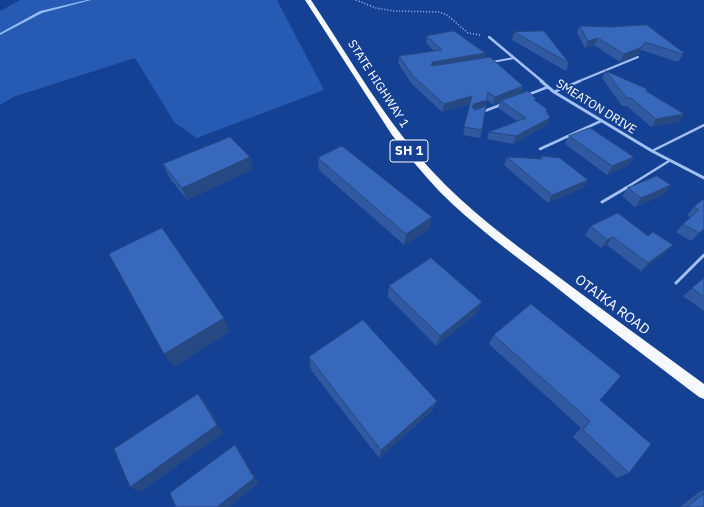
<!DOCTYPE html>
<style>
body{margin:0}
canvas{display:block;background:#144194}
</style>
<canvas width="704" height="507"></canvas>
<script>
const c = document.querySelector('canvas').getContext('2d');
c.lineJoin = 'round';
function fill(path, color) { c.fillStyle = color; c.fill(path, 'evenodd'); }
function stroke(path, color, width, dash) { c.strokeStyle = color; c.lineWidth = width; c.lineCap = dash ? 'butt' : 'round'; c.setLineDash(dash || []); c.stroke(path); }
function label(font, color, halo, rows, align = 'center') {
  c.font = font + ' "IBM Plex Sans",sans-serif'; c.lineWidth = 4; c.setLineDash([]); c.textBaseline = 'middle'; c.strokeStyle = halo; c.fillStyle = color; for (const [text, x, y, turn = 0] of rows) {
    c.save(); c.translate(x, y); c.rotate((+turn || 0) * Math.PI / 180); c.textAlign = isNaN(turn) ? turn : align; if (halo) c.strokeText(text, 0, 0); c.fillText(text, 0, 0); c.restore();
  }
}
fill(new Path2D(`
 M20,0H277L324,90L197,138L175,123L135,58L13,97L0,105V11Z`), '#265ab3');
fill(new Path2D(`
 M87,0H91L42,13L0,35V33L40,11Z`), '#94baf5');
stroke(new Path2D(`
 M356,0L376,8L394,11L439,12L447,15L468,33L480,35`), '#a2c0f2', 1.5, [1, 2]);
stroke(new Path2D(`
 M492,62L514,58
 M577,82L638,57`), '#a2c0f2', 2);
stroke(new Path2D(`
 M554,92L580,81
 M527,95L548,87
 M482,112L503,104
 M540,149L601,121
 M652,151L704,125
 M624,189L669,161`), '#a2c0f2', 2.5);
stroke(new Path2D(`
 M602,202L626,188
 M676,283L704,255`), '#a2c0f2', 3);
stroke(new Path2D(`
 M489,37L543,82`), '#a2c0f2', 2.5);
stroke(new Path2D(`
 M541,81L554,92L652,151L704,178`), '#a2c0f2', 3);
fill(new Path2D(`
 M305,0H311C350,58 385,121 433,172C467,209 508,239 548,269C600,308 652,346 704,384V399L699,397C648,358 597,320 547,280C510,252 472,224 439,191C422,173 407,154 392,135Z`), '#f6f9ff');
fill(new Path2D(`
 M580,26L610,27L684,53L678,62L641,50L638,55L620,62L594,45L585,48L577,33Z
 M514,32L569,63L566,71L512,40Z
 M427,36L485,53L484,58L521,93L535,101L547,109L546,111L547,125L513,144L487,139L489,132L517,121L498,108L500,102L493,105L487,100L485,106L482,130L480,138L463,135L470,104L442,112L412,84L398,63L399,56L434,51L426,43Z
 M606,71L646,91L684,114L679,122L651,127L627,106H622L602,78Z
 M569,136L634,157L629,165L607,175L565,144Z
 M541,156L588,180L583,188L548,203L504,165L507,157L540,159Z
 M318,158L429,229L404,245L319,170Z
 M163,164L253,169L187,200L169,177Z
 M628,188L665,194L635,207L622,196Z
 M704,199V229L691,241L676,232L683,224L690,218L687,215L694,207Z
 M591,226L665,253L641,271L607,245L601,248L585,235Z
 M704,278V311L683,296Z
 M389,286L477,313L436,346L388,297Z
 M494,335L600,400L629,473L617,478L573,437L581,428L489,344Z
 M309,357L437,401L432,411L379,458L311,370Z
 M704,490V507H680L699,492Z`), '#3059a1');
fill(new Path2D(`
 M598,38L594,45L585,48L588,41Z
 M642,47L638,55L620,62L624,54Z
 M485,53L483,61L432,70L431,64L433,62Z
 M523,86L521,94L501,101L500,102L493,105L495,97Z
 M472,96L470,104L442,112L444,104Z
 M487,100L485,108L472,112V107L474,104Z
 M684,114L679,122L651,127L656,119Z
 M550,118L547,125L513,144L516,136Z
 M250,157L253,169L187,200L182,188Z
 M634,157L629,165L607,175L612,166Z
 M588,180L583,188L548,203L552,195Z
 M671,185L665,194L635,207L641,198Z
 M432,217L429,229L404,245L406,234Z
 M704,229L691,241L699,233Z
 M613,237L607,245L601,248L607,240Z
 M673,245L665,253L641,271L648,263Z
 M482,302L477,313L436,346L440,336Z
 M224,318L230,332L174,367L164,354Z
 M198,394L205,402L223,433L141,492L130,487Z
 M437,401L432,411L379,458L381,450Z
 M235,445L240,452L259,483L230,507H217Z`), '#274983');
const building = new Path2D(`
 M647,25L684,53L683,54L645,42L642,47L624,54L598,38L588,41L580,26L610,27Z
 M454,31L485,53L433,62L431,64L432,66L490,57L523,86L495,97L488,92L487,100L474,104L472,107L475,110L486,106L482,130L464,127L472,96L444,104L413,76L399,56L442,50L427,36Z
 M544,31L569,63L514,32Z
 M606,71L647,89L646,91L684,114L656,119L631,98H627Z
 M528,91L536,99L534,100L547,109L546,110L550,118L516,136L489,132L526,118L501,101Z
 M590,128L634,157L612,166L569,136Z
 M230,137L250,157L182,188L163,164Z
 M342,146L432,217L406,234L318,158Z
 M541,156L560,158L588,180L552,195L507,157L542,159Z
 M657,176L671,185L641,198L628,188Z
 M704,199V229L699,233L683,224L699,210L694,207Z
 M618,213L648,236L653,232L673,245L648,263L613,237L607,240L591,226Z
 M162,228L224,318L164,354L109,254Z
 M431,258L482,302L440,336L389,286Z
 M704,278V297L692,288Z
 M531,304L621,376L600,400L651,444L629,473L583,430L590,421L494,335Z
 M363,320L437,401L381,450L309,357Z
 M198,394L217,425L130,487L114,449Z
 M235,445L254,478L217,507H176L170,493Z
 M704,494V507H687Z`);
fill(building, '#3868bb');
stroke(building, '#274983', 1);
label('12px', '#fff', '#144194', [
 ["STATE HIGHWAY 1",378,84,57],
 ["SMEATON DRIVE",596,107,32]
]);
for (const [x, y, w] of [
 [409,151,38]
]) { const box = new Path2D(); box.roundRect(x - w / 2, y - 11, w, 22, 3); c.fillStyle = '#144194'; c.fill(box); stroke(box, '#fff', 1); }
label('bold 13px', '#fff', null, [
 ["SH 1",409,151]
]);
label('14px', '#fff', '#144194', [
 ["OTAIKA ROAD",612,305,37]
]);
</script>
